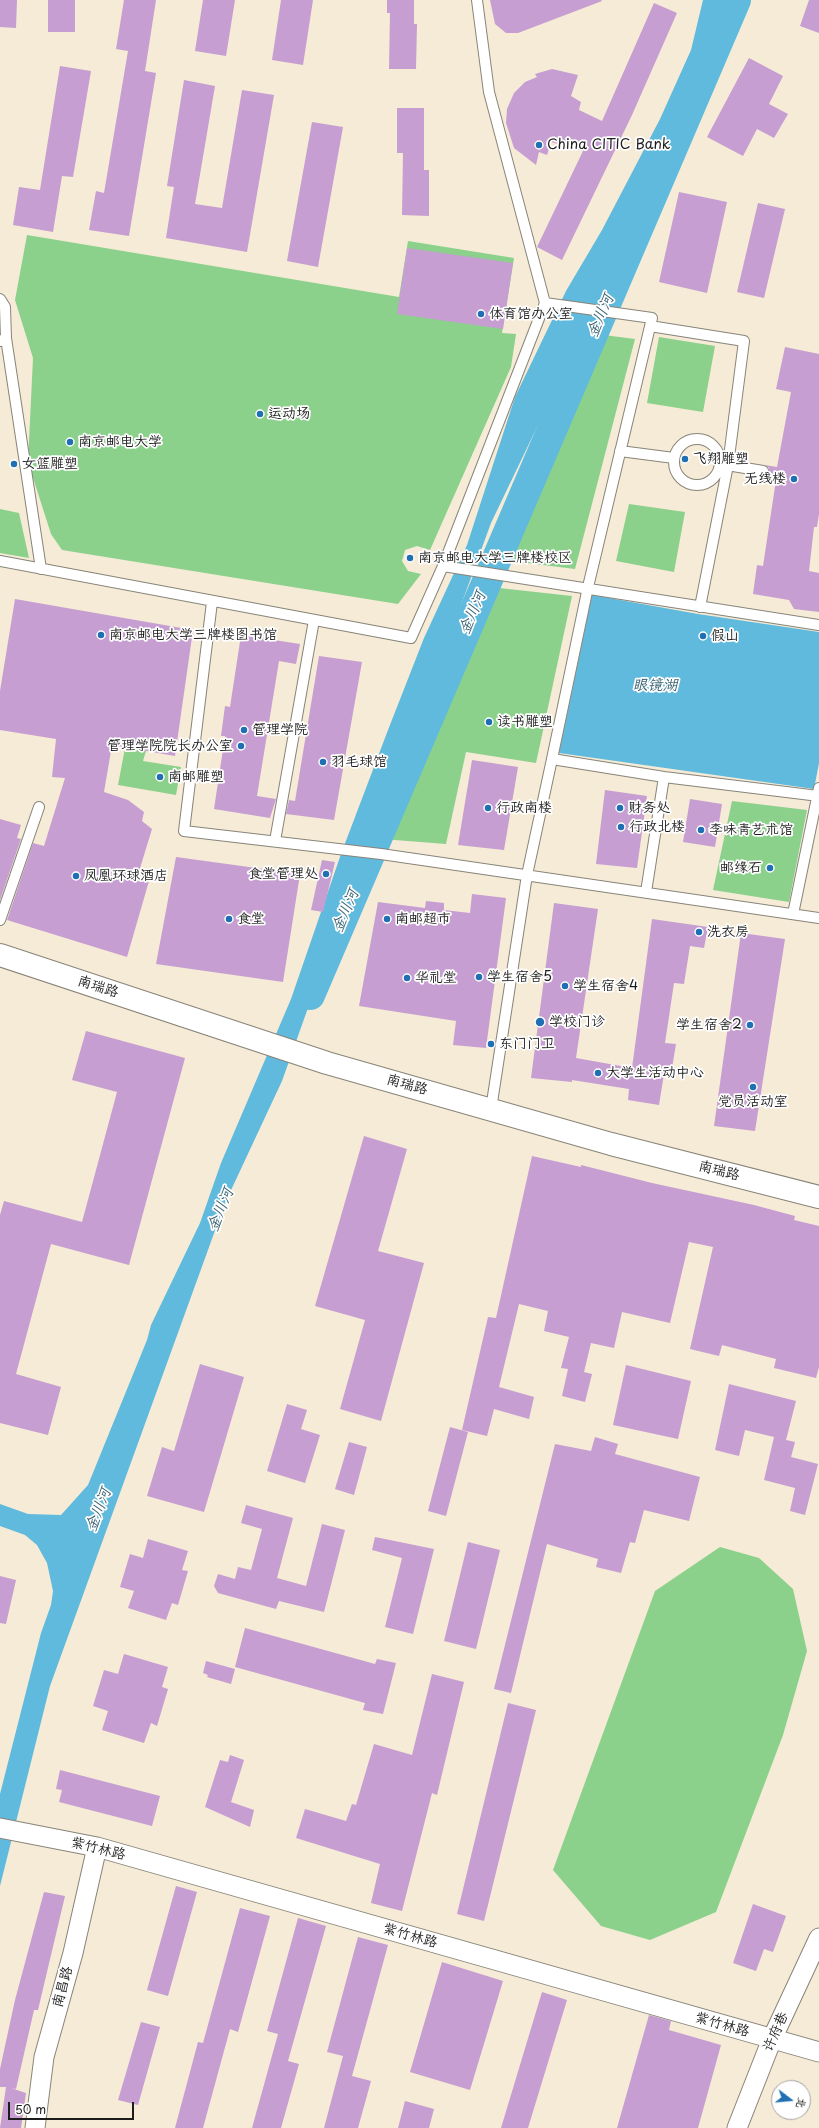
<!DOCTYPE html>
<meta charset="utf-8">
<style>
body{margin:0}
#map{position:relative;width:819px;height:2128px;overflow:hidden;background:#f5ebd6;font-family:"Playpen Sans","LXGW WenKai TC",sans-serif}
canvas{display:block}
.north{position:absolute;left:771px;top:2080px;width:40px;height:40px;box-sizing:border-box;background:#fff;border:1px solid #a4a4a4;border-radius:50%;rotate:106deg;font-size:11px;font-weight:700;line-height:16px;text-align:center;color:#1c1c1c}
.north::after{content:'';display:block;margin:auto;width:14px;height:18px;background:#1f6fb2;clip-path:polygon(50% 0,100% 100%,50% 72%,0 100%)}
.scale{position:absolute;left:8px;top:2102px;width:126px;height:18px;box-sizing:border-box;border:2px solid #1c1c1c;border-top:0;padding-left:5px;font-size:12px;line-height:14px;white-space:nowrap;color:#1c1c1c;-webkit-text-stroke:3px #fff;paint-order:stroke}
</style>
<div id="map">
<canvas width="819" height="2128"></canvas>
<div class="north">北</div>
<div class="scale">50 m</div>
</div>
<script>
const c = document.querySelector('canvas').getContext('2d');
c.lineJoin = 'round';
function fill(path, color) { c.fillStyle = color; c.fill(path, 'evenodd'); }
function stroke(path, color, width, dash) { c.strokeStyle = color; c.lineWidth = width; c.lineCap = dash ? 'butt' : 'round'; c.setLineDash(dash || []); c.stroke(path); }
function label(font, color, halo, rows, align = 'center') {
  c.font = font + ' "Playpen Sans","LXGW WenKai TC",sans-serif'; c.lineWidth = 3.5; c.setLineDash([]); c.textBaseline = 'middle'; c.strokeStyle = halo; c.fillStyle = color; for (const [text, x, y, turn = 0] of rows) {
    c.save(); c.translate(x, y); c.rotate((+turn || 0) * Math.PI / 180); c.textAlign = isNaN(turn) ? turn : align; if (halo) c.strokeText(text, 0, 0); c.fillText(text, 0, 0); c.restore();
  }
}
fill(new Path2D(`
 M27,235L399,297L408,241L514,258L502,333L516,334L511,367L430,550L417,546L405,550L402,561L408,571L421,574L398,604L62,550L51,534L28,462L33,358L15,300Z
 M596,334L635,339L575,569L488,558Z
 M659,337L715,346L703,412L647,403Z
 M629,504L685,512L674,572L616,561Z
 M0,509L19,513L29,558L0,553Z
 M481,586L572,596L536,763L466,752L446,844L382,839Z
 M125,748L146,751L143,761L181,767L176,795L118,785Z
 M732,801L807,810L789,902L713,890Z
 M720,1547L759,1558L793,1589L807,1651L783,1735L716,1912L650,1940L601,1926L553,1870L655,1591Z`), '#8bd18b');
fill(new Path2D(`
 M703,0H738L695,96L654,172L550,400L491,523L431,687L341,915L282,1081L225,1203L50,1686L0,1886V1794L41,1633L51,1605L53,1591L47,1563L37,1545L25,1535L0,1526V1504L28,1514L61,1515L88,1485L147,1340L151,1325L200,1223L221,1163L291,999L341,854L388,730L424,638L467,545L515,397L566,291L602,230L660,119L691,50Z
 M592,595L698,614L819,632V763L814,789L559,753Z`), '#5fbadd');
stroke(new Path2D(`
 M310,995L736,0`), '#5fbadd', 30);
fill(new Path2D(`
 M0,0H17L16,28L0,27Z
 M48,0H75V32H48Z
 M124,0H156L145,71L156,73L129,236L89,230L96,191L104,193L128,51L116,49Z
 M203,0H235L226,56L195,51Z
 M281,0H313L303,65L272,60Z
 M387,0H414V24H417L416,69H389L390,13H387Z
 M490,0H601L602,1L518,33H506L495,24Z
 M809,0H819V33L800,26Z
 M654,3L677,13L632,115L562,260L537,247L583,151L551,142L547,155L539,152L536,165L514,148L506,123L507,109L514,93L525,82L537,77L535,74L552,69L578,75L571,96L581,102L579,110L602,121Z
 M749,58L783,76L769,104L788,114L774,138L757,129L743,156L707,137Z
 M60,66L91,71L73,177L62,176L53,232L13,225L19,187L40,190Z
 M184,80L215,86L195,204L222,208L242,90L274,95L247,252L166,238L174,187L167,186Z
 M397,108H424V170H429V216L402,215L403,153H397Z
 M312,122L343,127L318,267L287,261Z
 M679,192L727,202L707,293L659,282Z
 M758,203L785,209L764,298L737,292Z
 M407,248L513,263L503,329L397,314Z
 M785,347L819,354V514L817,527H814L809,571L819,573V612L794,609L789,600L753,594L757,565L763,566L776,480L762,477H766L769,472V468L765,465L777,467L791,392L776,389Z
 M15,599L193,630L175,756L112,745L104,792L128,800L144,812L142,821L152,829L137,878L149,881L127,957L7,920L33,843L44,846L65,778L52,777L56,739L0,730V691Z
 M241,635L300,644L296,664L279,661L257,796L276,799L270,818L214,809L225,736H221L225,706L230,707Z
 M319,656L362,662L334,820L286,814L289,800L295,801Z
 M472,760L518,767L504,850L458,845Z
 M605,790L647,796L637,868L596,864Z
 M690,799L722,804L715,847L683,842Z
 M0,819L21,825L17,838L21,839L0,900Z
 M176,857L300,874L283,982L156,964Z
 M322,860L335,862L323,912L311,910Z
 M472,894L506,898L486,1048L453,1045L456,1021L359,1006L378,902L425,908L426,901L444,903V910L470,913Z
 M554,903L598,909L576,1058L632,1068L652,919L708,927L704,948L690,946L684,984L674,983L665,1043L676,1044L671,1074H664L659,1105L628,1100L629,1089L572,1080V1082L531,1078Z
 M741,933L785,939L755,1131L714,1126Z
 M86,1031L185,1058L129,1265L51,1244L16,1374L61,1387L48,1435L0,1423V1215L4,1201L82,1222L117,1092L72,1080Z
 M364,1136L407,1149L378,1251L424,1263L381,1421L340,1409L365,1320L315,1306Z
 M532,1156L581,1167V1165L652,1183L754,1205L795,1216L794,1220L819,1226V1367L816,1378L774,1368L776,1359L722,1345L719,1356L690,1349L713,1247L689,1242L670,1323L622,1312L614,1348L591,1343L584,1372L592,1374L585,1402L562,1396L568,1369L561,1368L569,1337L544,1331L548,1311L519,1304L499,1387L534,1397L529,1419L494,1409L487,1436L462,1430L488,1317L496,1318Z
 M200,1364L244,1377L204,1512L147,1496L162,1447L174,1451Z
 M626,1365L691,1381L678,1439L613,1425Z
 M729,1384L796,1401L786,1440L795,1442L791,1457L818,1464L805,1515L790,1511L795,1488L764,1480L774,1437L745,1430L739,1456L715,1450Z
 M287,1404L307,1410L301,1429L320,1435L305,1483L267,1471Z
 M450,1427L468,1432L446,1516L428,1511Z
 M595,1437L618,1444L615,1454L700,1477L689,1521L644,1510L635,1543L630,1542L621,1573L596,1567L598,1559L547,1544L511,1693L494,1689L555,1444L591,1451Z
 M349,1442L367,1447L354,1495L335,1489Z
 M246,1505L293,1518L277,1578L306,1586L322,1524L345,1530L324,1612L279,1601L276,1609L218,1593L214,1586L218,1574L235,1579L238,1567L251,1570L262,1529L241,1523Z
 M375,1537L434,1549L413,1634L385,1627L402,1558L372,1550Z
 M148,1539L188,1551L182,1570L188,1571L178,1605L172,1603L166,1620L128,1608L134,1591L120,1587L130,1554L143,1558Z
 M468,1542L500,1550L476,1649L444,1641Z
 M0,1576L16,1580L6,1624L0,1623Z
 M245,1628L375,1664L377,1659L396,1663L383,1714L363,1710L365,1703L235,1667Z
 M124,1654L168,1667L162,1687L168,1689L157,1726L151,1723L144,1743L102,1730L108,1711L93,1706L104,1670L118,1674Z
 M206,1661L235,1669L231,1684L207,1677L208,1675L203,1673Z
 M432,1674L464,1682L437,1795L432,1793L402,1911L371,1903L380,1864L296,1838L305,1809L346,1821L352,1804L356,1805L374,1744L412,1755Z
 M508,1703L536,1710L484,1921L457,1914Z
 M230,1755L244,1760L231,1802L254,1810L250,1827L205,1807L220,1760L228,1762Z
 M60,1770L160,1796L152,1826L59,1802L62,1790L56,1789Z
 M176,1886L197,1892L168,1996L147,1990Z
 M44,1892L65,1896L38,2010H34L16,2089L11,2088L26,2093L21,2128H0L6,2087H0V2069L15,2000Z
 M753,1904L786,1916L773,1952L764,1949L756,1971L733,1963Z
 M240,1908L270,1916L238,2032L230,2029L203,2128H175L198,2042L203,2043Z
 M298,1918L326,1926L288,2061L299,2064L281,2128H252L278,2034L267,2031Z
 M358,1937L388,1945L352,2076L371,2081L358,2128H324L343,2056L327,2052Z
 M442,1962L503,1981L470,2090L410,2072Z
 M542,1992L567,2000L528,2128H501Z
 M649,2015L671,2021L669,2030L721,2045L698,2128H617Z
 M141,2022L160,2027L138,2105L118,2100Z
 M405,2101L434,2109L429,2128H398Z`), '#c69ed2');
const lane = new Path2D(`
 M0,299L5,307L6,338
 M545,303L652,318L588,587L552,759
 M650,326L744,341L728,465L700,607
 M0,341L6,338L41,569
 M674 462a23 23 0 1 1 46 0a23 23 0 1 1-46 0Z
 M620,451L674,458
 M721,464L763,471
 M0,561L411,638L443,566L819,625
 M443,566L545,303L489,92L477,0
 M212,602L184,831L381,854L819,918
 M275,841L314,620
 M646,892L664,777
 M793,914L819,788
 M0,920L39,807
 M491,1109L527,875L552,759L664,777L819,796`);
const street = new Path2D(`
 M0,1828L97,1847L819,2052
 M35,2128L44,2057L73,1953L97,1847
 M737,2128L772,2039L819,1938`);
const secondary = new Path2D(`
 M0,955L327,1063L611,1144L819,1197`);
stroke(lane, '#888479', 12);
stroke(street, '#888479', 21);
stroke(secondary, '#888479', 24);
stroke(lane, '#fff', 10);
stroke(street, '#fff', 19);
stroke(secondary, '#fff', 22);
for (const [x, y, r, color] of [
 [539,145,4,"#1f6fb2"],
 [481,314,4,"#1f6fb2"],
 [260,414,4,"#1f6fb2"],
 [70,442,4,"#1f6fb2"],
 [685,459,4,"#1f6fb2"],
 [14,464,4,"#1f6fb2"],
 [794,479,4,"#1f6fb2"],
 [410,558,4,"#1f6fb2"],
 [101,635,4,"#1f6fb2"],
 [703,636,4,"#1f6fb2"],
 [489,722,4,"#1f6fb2"],
 [244,730,4,"#1f6fb2"],
 [241,746,4,"#1f6fb2"],
 [323,762,4,"#1f6fb2"],
 [160,777,4,"#1f6fb2"],
 [488,808,4,"#1f6fb2"],
 [620,808,4,"#1f6fb2"],
 [621,827,4,"#1f6fb2"],
 [701,830,4,"#1f6fb2"],
 [770,868,4,"#1f6fb2"],
 [326,874,4,"#1f6fb2"],
 [76,876,4,"#1f6fb2"],
 [229,919,4,"#1f6fb2"],
 [387,919,4,"#1f6fb2"],
 [699,932,4,"#1f6fb2"],
 [479,977,4,"#1f6fb2"],
 [407,978,4,"#1f6fb2"],
 [565,986,4,"#1f6fb2"],
 [540,1022,5,"#1f6fb2"],
 [750,1025,4,"#1f6fb2"],
 [491,1044,4,"#1f6fb2"],
 [598,1073,4,"#1f6fb2"],
 [753,1087,4,"#1f6fb2"]
]) { const dot = new Path2D(); dot.arc(x, y, r, 0, 2 * Math.PI); c.fillStyle = color; c.fill(dot); stroke(dot, '#fff', 1.5); }
label('14px', '#1c1c1c', '#fff', [
 ["China CITIC Bank",547,145],
 ["体育馆办公室",489,314],
 ["运动场",268,414],
 ["南京邮电大学",78,442],
 ["飞翔雕塑",693,459],
 ["女篮雕塑",22,464],
 ["无线楼",786,479,"right"],
 ["南京邮电大学三牌楼校区",418,558],
 ["南京邮电大学三牌楼图书馆",109,635],
 ["假山",711,636],
 ["读书雕塑",497,722],
 ["管理学院",252,730],
 ["管理学院院长办公室",233,746,"right"],
 ["羽毛球馆",331,762],
 ["南邮雕塑",168,777],
 ["行政南楼",496,808],
 ["财务处",628,808],
 ["行政北楼",629,827],
 ["李味青艺术馆",709,830],
 ["邮缘石",762,868,"right"],
 ["食堂管理处",318,874,"right"],
 ["凤凰环球酒店",84,876],
 ["食堂",237,919],
 ["南邮超市",395,919],
 ["洗衣房",707,932],
 ["学生宿舍5",487,977],
 ["华礼堂",415,978],
 ["学生宿舍4",573,986],
 ["学校门诊",549,1022],
 ["学生宿舍2",742,1025,"right"],
 ["东门门卫",499,1044],
 ["大学生活动中心",606,1073],
 ["党员活动室",753,1102,"center"]
], 'left');
label('14px', '#1c1c1c', '#fff', [
 ["南瑞路",98,987,18],
 ["南瑞路",407,1085,16],
 ["南瑞路",719,1171,14],
 ["紫竹林路",98,1849,14],
 ["紫竹林路",410,1936,16],
 ["南昌路",63,1987,-75],
 ["紫竹林路",722,2025,16],
 ["许府巷",776,2032,-66]
]);
label('italic 15px', '#3a6373', '#fff', [
 ["金川河",601,316,-67],
 ["金川河",473,613,-67],
 ["眼镜湖",655,686],
 ["金川河",346,911,-67],
 ["金川河",221,1210,-68],
 ["金川河",99,1510,-69]
]);
</script>
